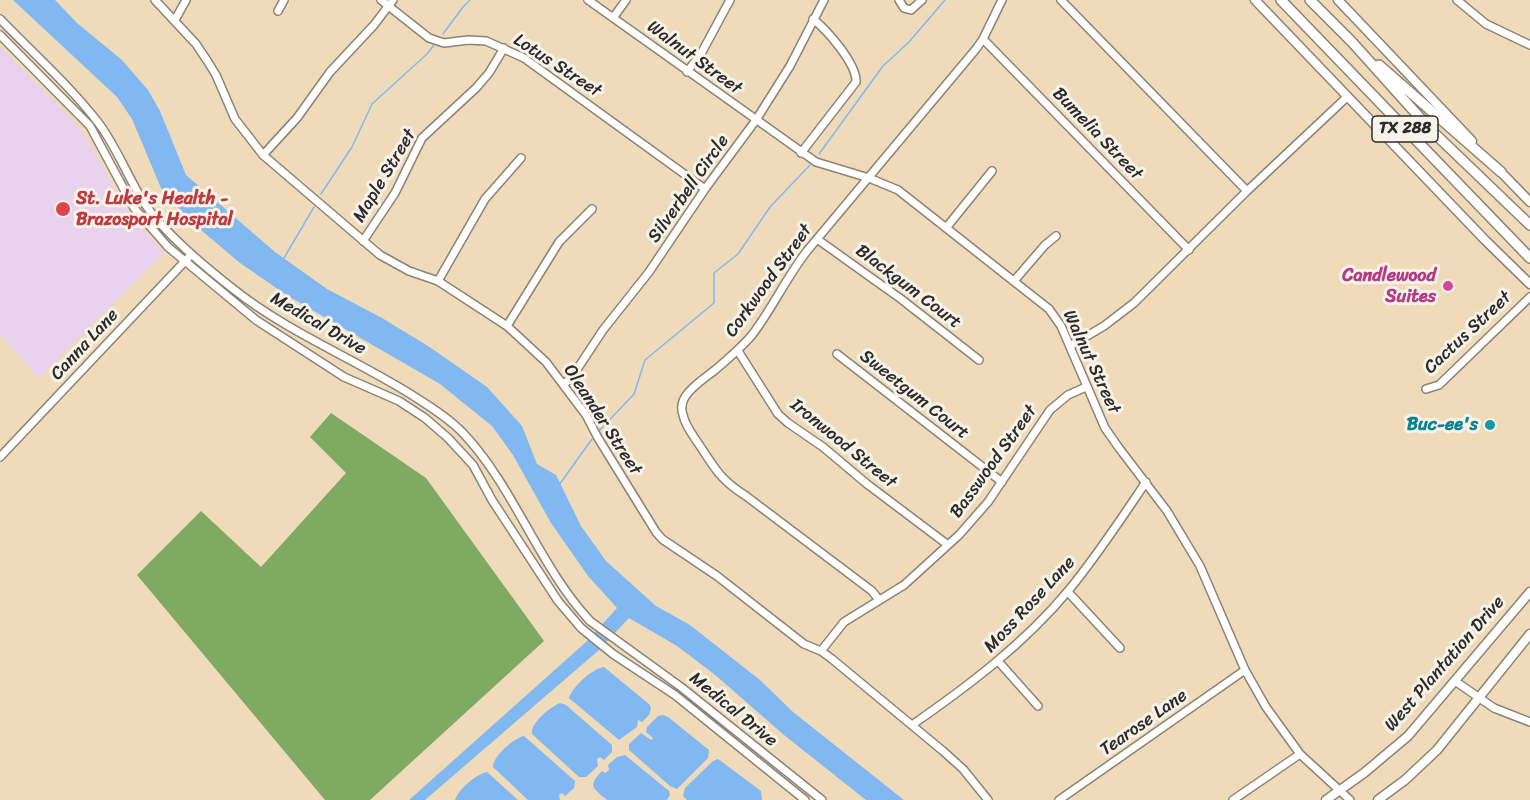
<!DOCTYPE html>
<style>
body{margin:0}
canvas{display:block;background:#efdbb9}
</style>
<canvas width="1530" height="800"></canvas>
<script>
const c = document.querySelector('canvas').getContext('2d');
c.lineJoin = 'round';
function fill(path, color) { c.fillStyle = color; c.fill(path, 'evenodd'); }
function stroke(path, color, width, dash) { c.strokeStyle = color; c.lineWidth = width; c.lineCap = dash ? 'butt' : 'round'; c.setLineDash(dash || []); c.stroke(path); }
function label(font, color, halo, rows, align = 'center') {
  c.font = font + ' Sriracha,sans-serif'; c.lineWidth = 6; c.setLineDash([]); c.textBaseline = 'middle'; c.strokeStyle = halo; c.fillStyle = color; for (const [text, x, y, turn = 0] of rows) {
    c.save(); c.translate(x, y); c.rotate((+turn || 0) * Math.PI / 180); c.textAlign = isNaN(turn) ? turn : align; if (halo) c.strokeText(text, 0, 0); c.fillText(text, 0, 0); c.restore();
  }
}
fill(new Path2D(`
 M0,47L71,118L86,137L120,198L134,219L164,253L39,378L0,335Z`), '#e9d2ee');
fill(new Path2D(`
 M331,413L426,478L544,641L370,800H325L137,575L201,511L261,567L346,473L310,437Z`), '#7faa62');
fill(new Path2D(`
 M13,0H55L77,23L122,60L148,90L160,111L186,175L275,252L327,289L382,318L428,346L487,387L522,426L537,464L556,475L581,526L606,561L656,606L690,625L760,680L793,712L904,800H866L784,735L714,674L677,646L629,618L599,650L425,800H409L586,642L617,608L588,576L551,523L513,455L492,426L440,384L288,296L240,263L201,230L172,202L161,188L132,119L117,97Z
 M604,667L649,704L651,708L649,715L642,722L638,720L637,727L619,740L569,698C572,687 593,668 604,667Z
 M560,703L566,705L612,745V752L604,760L600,757L597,759L598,766L586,777H579L532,734C531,722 549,708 560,703Z
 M663,715L668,717L709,750L708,758L677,789L670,786L629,750V744L641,733L651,740L653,738L646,732L647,727L658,716Z
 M524,736L575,781L574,788L565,796L562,793L559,795L560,800H528L493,767C493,756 514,738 524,736Z
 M625,755L669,791L670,795L667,800H607C593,788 587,786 602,771L605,773L609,770L608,765L617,757Z
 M718,759L761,791L762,800H687L683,796L685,788L713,761Z
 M487,772L518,800H455C459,789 475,775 487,772Z`), '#81b8f1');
stroke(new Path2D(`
 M443,34L463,7L470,0
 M819,154L883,66L909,42L945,0
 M321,194L352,147L372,104L427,54L434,45
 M284,258L314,207
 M599,431L634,394L645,360L714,303V273L738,254L770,207L810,165
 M559,485L592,439`), '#81b8f1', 1.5);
const minor = new Path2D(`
 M155,0L196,44L208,62L216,75L235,119L263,155L380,255L409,271L438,281L507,326L546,362L586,415L598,438L656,532L662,539L717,576L804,644L821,651L832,659L943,751L963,769L988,800
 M381,0L429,38L444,43L468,40L486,41L524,58L705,189
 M588,0L816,162L869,178L898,190L1049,309L1061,326L1105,428L1119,448L1167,511L1200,566L1245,670L1266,707L1300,754L1350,800
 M899,0L904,8L911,10L922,0
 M1061,0L1247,191
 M1457,0L1486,24L1530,45
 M278,11L284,0
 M613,18L626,0
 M0,19C32,52 68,84 97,121C115,144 125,171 140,196C157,227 204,266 232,288C287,332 353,358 412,395C429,406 449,418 463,433C515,488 538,565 590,621L681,687L822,800
 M175,20L186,0
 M0,35L90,126L134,208L168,247L256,320L344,377L399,401L425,418L448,438L473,465L492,500L558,601L581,628L613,654L675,695L805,800
 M983,39L1189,250
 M687,72L702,52L730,0
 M801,153L856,82C857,64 827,30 813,19
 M263,155L297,118L330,72L374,25L393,0
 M946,228L992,171
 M817,239L901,299L979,360
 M363,241L395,193L422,138L476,88L489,73L504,48
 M438,281L485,199L521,158
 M1014,281L1045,245L1056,236
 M507,326L559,242L592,209
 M1070,346L1104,326L1134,303L1247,191L1347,97
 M738,351L778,414L788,423L823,447L867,484L948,545
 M837,354L1002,482
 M564,384L572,377L603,330L649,272L705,189L756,120L790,66L824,0
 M1426,389L1439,385L1530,297
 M0,457L188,258
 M1068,592L1120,648
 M879,600L872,591L746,496C719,479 715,468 698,443C692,434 685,425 683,415C681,409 682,402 685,397C692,386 705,378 715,370C728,359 741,348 752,335C772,309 786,278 807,251L976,49L983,39L1002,0
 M821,651L844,622L904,585L959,535L988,502L1050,410L1068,395L1086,387
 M998,661L1038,706
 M1455,681L1494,708L1530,722
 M912,725C968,686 1024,644 1068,591C1097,556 1121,519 1146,482
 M1059,800L1245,670
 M1233,800L1300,754`);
const major = new Path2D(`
 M1255,0L1485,240L1530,284
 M1338,0L1472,141
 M1497,168L1530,202
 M1326,800L1364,773L1408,736L1530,592
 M1378,800L1405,780L1437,750L1530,634`);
const highway = new Path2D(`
 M1281,0L1530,258
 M1310,0L1352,42L1431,130L1530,225
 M1379,65L1501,172`);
stroke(minor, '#8d8372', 10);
stroke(major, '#8d8372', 11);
stroke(highway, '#8d8372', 12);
stroke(minor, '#fff', 7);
stroke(major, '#fff', 8);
stroke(highway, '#fff', 9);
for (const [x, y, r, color] of [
 [63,209,8,"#e0444e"],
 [1448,286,6,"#d1479c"],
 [1490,425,6,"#0f9aa8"]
]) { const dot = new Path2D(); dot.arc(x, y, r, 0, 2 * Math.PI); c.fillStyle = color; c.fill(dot); stroke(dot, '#f7f3e8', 2); }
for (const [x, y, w] of [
 [1405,129,66]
]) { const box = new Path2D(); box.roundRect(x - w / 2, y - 13, w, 26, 4.5); c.fillStyle = '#f7f3e8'; c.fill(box); stroke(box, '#2b2b2b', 1.5); }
label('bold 16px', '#2b2b2b', null, [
 ["TX 288",1405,129]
]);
label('18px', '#2b2b2b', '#f7f3e8', [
 ["Walnut Street",694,58,36],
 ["Lotus Street",557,66,33],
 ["Bumelia Street",1097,134,46],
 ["Maple Street",385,176,-59],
 ["Silverbell Circle",689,189,-55],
 ["Corkwood Street",769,281,-54],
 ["Blackgum Court",908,287,37],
 ["Medical Drive",318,324,30],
 ["Cactus Street",1468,333,-43],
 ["Canna Lane",85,345,-47],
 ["Walnut Street",1091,362,65],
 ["Sweetgum Court",914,395,38],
 ["Oleander Street",602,420,57],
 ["Ironwood Street",843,444,39],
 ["Basswood Street",994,462,-54],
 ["Moss Rose Lane",1030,605,-47],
 ["West Plantation Drive",1445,664,-49],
 ["Medical Drive",733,710,39],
 ["Tearose Lane",1144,723,-35]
]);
label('bold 18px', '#be3a42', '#f7f3e8', [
 ["St. Luke's Health -",76,199],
 ["Brazosport Hospital",76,220]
], 'left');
label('bold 18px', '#b23c85', '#f7f3e8', [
 ["Candlewood",1436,276],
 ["Suites",1436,297]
], 'right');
label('bold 18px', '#0d838f', '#f7f3e8', [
 ["Buc-ee's",1478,425]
], 'right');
</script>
